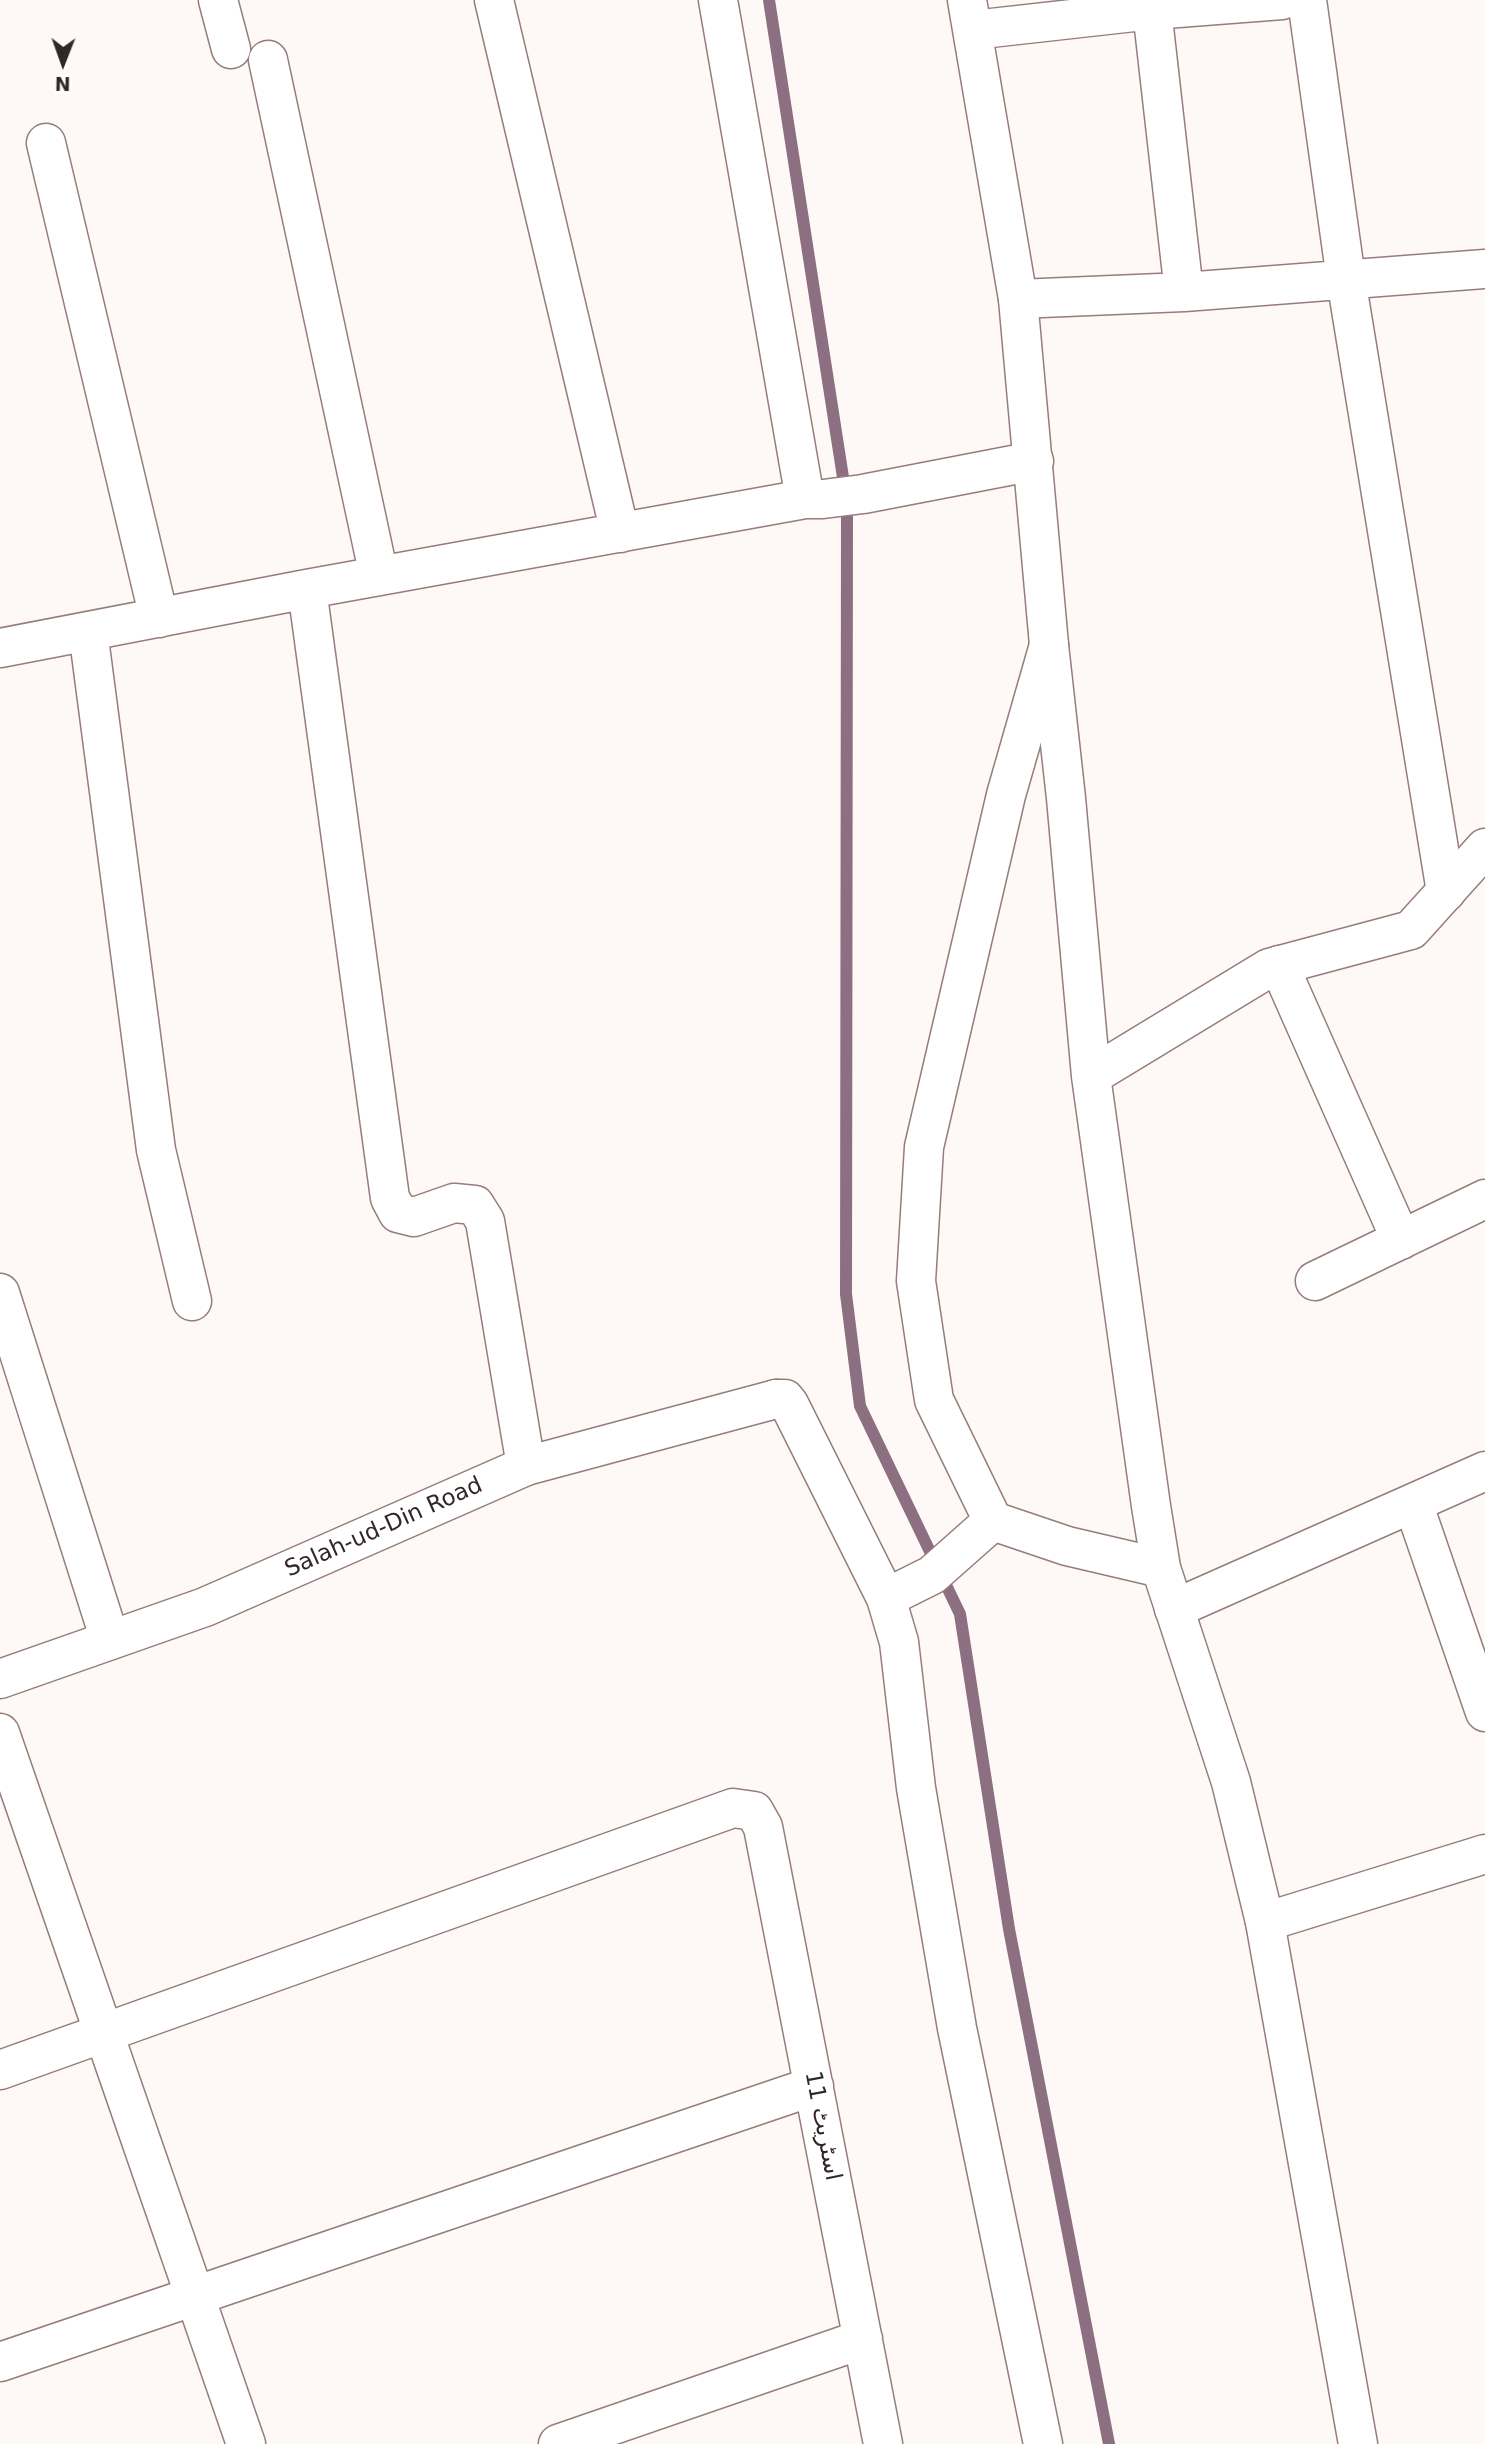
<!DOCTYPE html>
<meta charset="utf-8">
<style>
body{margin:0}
#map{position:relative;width:1485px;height:2444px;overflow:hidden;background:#fef8f7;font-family:"DejaVu Sans",sans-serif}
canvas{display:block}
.north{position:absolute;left:28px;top:28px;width:70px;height:70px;-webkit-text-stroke:5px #fff;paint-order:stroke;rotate:181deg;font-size:19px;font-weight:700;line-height:28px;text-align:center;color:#322727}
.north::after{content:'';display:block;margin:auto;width:24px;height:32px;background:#322727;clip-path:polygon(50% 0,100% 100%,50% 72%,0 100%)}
</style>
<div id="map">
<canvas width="1485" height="2444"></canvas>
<div class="north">N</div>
</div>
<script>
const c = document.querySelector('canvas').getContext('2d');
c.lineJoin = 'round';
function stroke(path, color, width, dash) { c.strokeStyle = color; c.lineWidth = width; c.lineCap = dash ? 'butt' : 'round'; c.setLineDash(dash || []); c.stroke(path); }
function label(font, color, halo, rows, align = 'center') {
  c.font = font + ' "DejaVu Sans",Vazirmatn,sans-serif'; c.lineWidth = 7; c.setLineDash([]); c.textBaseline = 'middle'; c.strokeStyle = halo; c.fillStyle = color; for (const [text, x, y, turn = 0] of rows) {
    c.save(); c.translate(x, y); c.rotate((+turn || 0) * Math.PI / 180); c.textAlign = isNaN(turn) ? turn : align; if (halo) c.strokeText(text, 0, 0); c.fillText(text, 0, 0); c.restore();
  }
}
stroke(new Path2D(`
 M769,0L847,503L846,1294L860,1406L960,1614L1009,1929L1109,2444`), '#8c7081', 12);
const street = new Path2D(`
 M218,0L231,49
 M494,0L620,533
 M718,0L805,499
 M1307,0L1346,279L1446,892
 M1152,10L1184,292
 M973,30L1152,10L1282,0
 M268,60L379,576
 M46,143L159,618
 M1018,299L1184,292L1485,269
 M307,589L390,1198L398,1213L414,1217L454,1203L475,1205L485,1221L526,1466
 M88,631L156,1150L192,1301
 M1049,645L1006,795L924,1147L916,1281L934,1400L993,1521L1067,1546L1161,1568
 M0,648L307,589L805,499H823L863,494L1034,461
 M1279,965L1401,1240
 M1315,1281L1485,1199
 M0,1293L110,1640
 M776,1399H785L789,1404L886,1598L899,1642L916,1788L957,2028L1043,2444
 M1485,1471L1413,1503L1485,1712
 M886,1598L932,1575L993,1521
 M1174,1609L1413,1503
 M0,1733L246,2444
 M1265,1922L1485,1854
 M0,2070L733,1808L754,1811L763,1827L883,2444
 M0,2362L814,2086
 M558,2444L863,2339`);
const secondary = new Path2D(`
 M967,0L1018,299L1049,645L1066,798L1091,1076L1151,1506L1161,1568L1231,1782L1265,1922L1358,2444
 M1091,1076L1269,968L1411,930L1485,848
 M0,1679L205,1607L526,1466L776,1399`);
stroke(street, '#977c7a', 41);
stroke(secondary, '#977c7a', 41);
stroke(street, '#fff', 38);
stroke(secondary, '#fff', 38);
label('23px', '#322727', '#fff', [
 ["Salah-ud-Din Road",384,1528,-24],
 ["اسٹریٹ 11",822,2126,79]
]);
</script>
